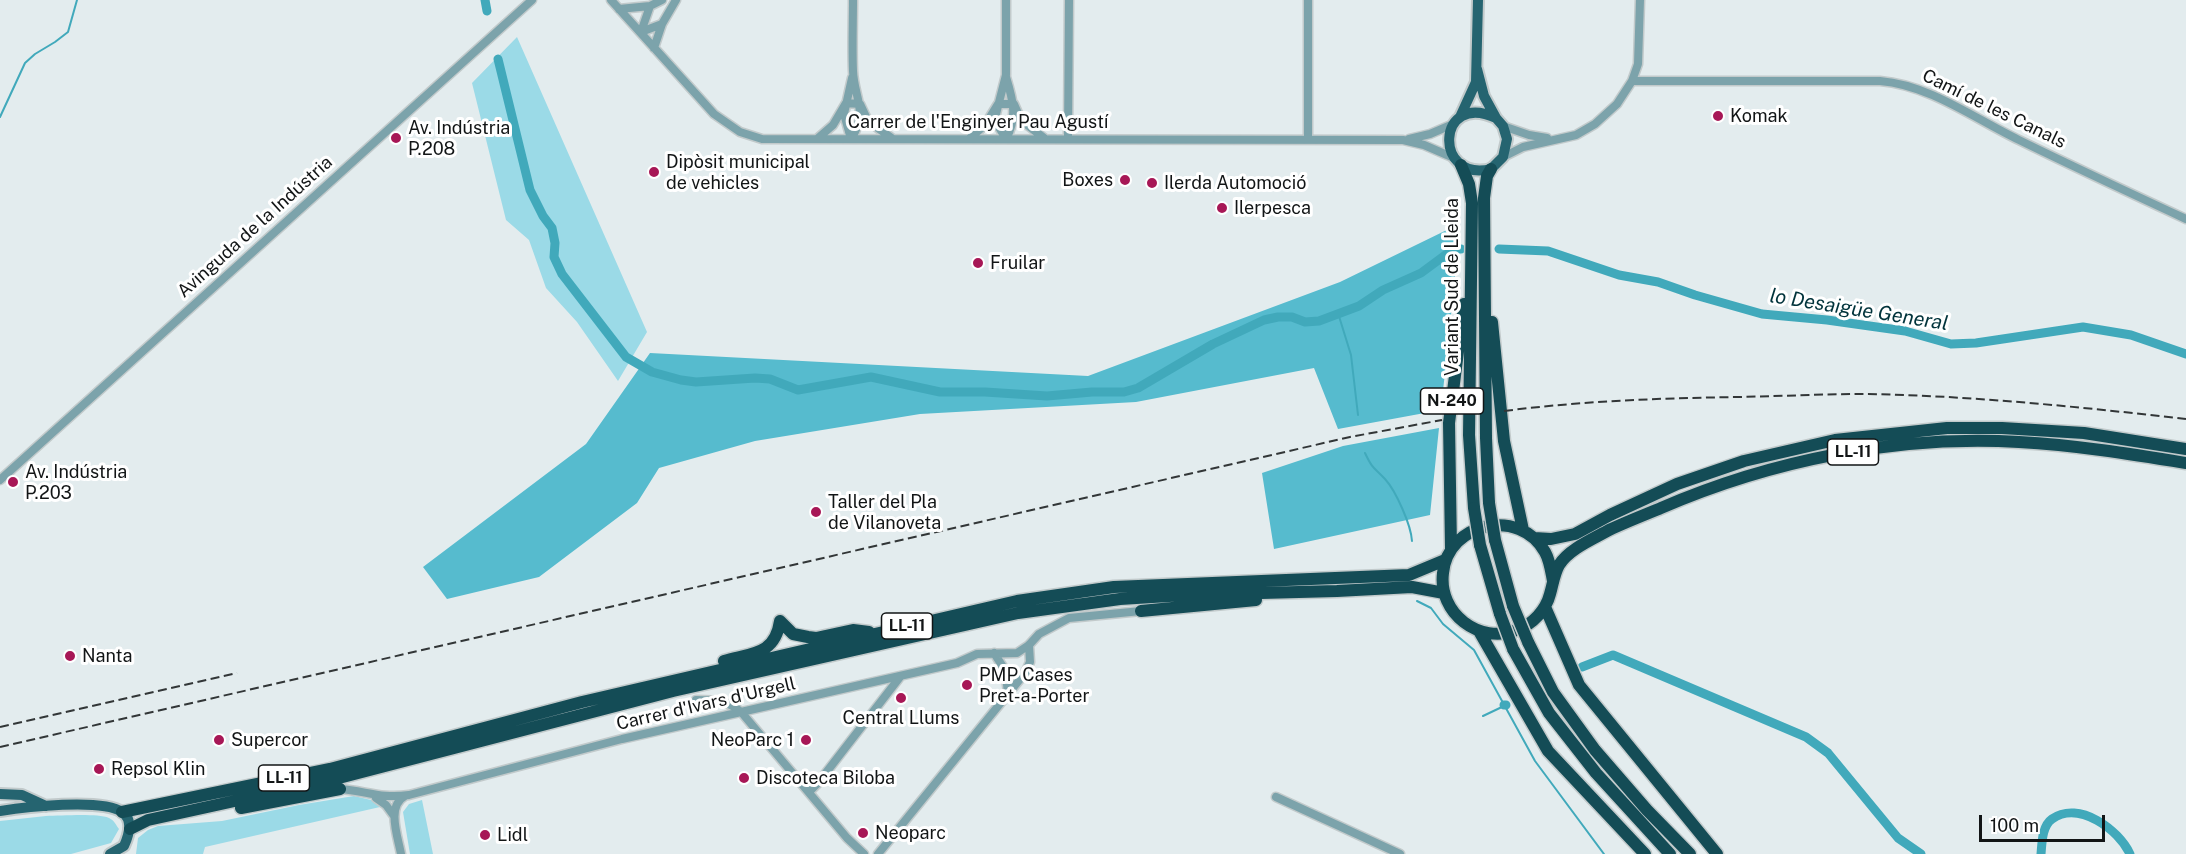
<!DOCTYPE html>
<meta charset="utf-8">
<style>
body{margin:0}
#map{position:relative;width:2186px;height:854px;overflow:hidden;background:#e3ecee;font-family:"Public Sans",sans-serif}
canvas{display:block}
.scale{position:absolute;left:1979px;top:815px;width:126px;height:27px;box-sizing:border-box;border:3px solid #121516;border-top:0;padding-left:8px;font-size:18px;line-height:21px;white-space:nowrap;color:#121516;-webkit-text-stroke:4px #fff;paint-order:stroke}
</style>
<div id="map">
<canvas width="2186" height="854"></canvas>
<div class="scale">100 m</div>
</div>
<script>
const c = document.querySelector('canvas').getContext('2d');
c.lineJoin = 'round';
function fill(path, color) { c.fillStyle = color; c.fill(path, 'evenodd'); }
function stroke(path, color, width, dash) { c.strokeStyle = color; c.lineWidth = width; c.lineCap = dash ? 'butt' : 'round'; c.setLineDash(dash || []); c.stroke(path); }
function label(font, color, halo, rows, align = 'center') {
  c.font = font + ' "Public Sans",sans-serif'; c.lineWidth = 6; c.setLineDash([]); c.textBaseline = 'middle'; c.strokeStyle = halo; c.fillStyle = color; for (const [text, x, y, turn = 0] of rows) {
    c.save(); c.translate(x, y); c.rotate((+turn || 0) * Math.PI / 180); c.textAlign = isNaN(turn) ? turn : align; if (halo) c.strokeText(text, 0, 0); c.fillText(text, 0, 0); c.restore();
  }
}
fill(new Path2D(`
 M517,37L647,332L618,381L577,322L546,288L529,240L506,220L472,83Z
 M354,796L371,800L380,807L205,847L203,854H136L138,838L148,830L158,826L222,821L299,805Z
 M422,800L433,854H410L403,812L409,804Z
 M46,816C61,816 96,813 109,818C114,820 116,825 119,829L111,843L71,854H0V821Z`), '#9bdae7');
fill(new Path2D(`
 M1455,226L1456,267L1441,410L1338,429L1314,368L1136,402L920,414L755,441L659,468L637,503L539,577L447,599L423,567L586,444L650,353L1088,376L1340,282Z
 M1439,428L1430,515L1274,549L1262,473L1343,446Z`), '#56bbce');
stroke(new Path2D(`
 M0,117L25,63L35,54L55,42L68,32L77,0
 M1338,313L1351,355L1358,415
 M1365,453C1373,470 1374,467 1385,479C1396,491 1411,525 1412,541
 M1417,601L1431,608L1443,624L1474,650L1535,761L1604,854
 M1483,716L1504,706`), '#41a9bb', 2);
stroke(new Path2D(`
 M485,0L487,11
 M498,59L530,190L543,216L552,228L555,243L554,257L562,274L626,357L652,372L681,380L696,382L755,378L770,379L798,390L871,377L940,392H985L1047,396L1092,392H1124L1138,388L1213,344L1264,320L1278,317H1292L1305,322L1319,321L1359,306L1383,290L1421,273L1444,256L1456,249H1461
 M1499,249L1548,251L1619,275L1658,282L1695,295L1762,314L1827,320L1905,331L1951,344L1976,343L2083,327L2131,335L2186,354
 M1582,667L1613,655L1806,737L1828,753L1898,838L1921,854
 M1504,705H1506
 M2041,854C2042,843 2042,826 2052,819C2079,800 2119,830 2130,854`), '#41a9bb', 9);
const minor = new Path2D(`
 M611,0L714,114L740,132L762,139L1403,140L1424,145L1454,158
 M619,9L650,6L662,0
 M641,32L650,6
 M641,32L662,24
 M654,48L662,24L676,0
 M1632,81H1880C1930,85 1975,119 2019,140C2074,167 2130,193 2186,219
 M1503,126L1529,135L1547,138
 M1068,138L1069,0
 M817,139L833,125L846,103L860,104L868,121L893,139
 M851,139C869,111 854,98 853,71C852,47 853,24 853,0
 M851,139L844,114L852,78
 M969,139L985,125L998,104H1014L1021,120L1044,138
 M1006,139L997,124L996,114L1006,75V0
 M1006,139C1018,117 1013,100 1006,77
 M1308,139V0
 M1409,139L1430,134L1451,125
 M1503,157L1523,147L1576,135L1595,124L1617,104L1632,81L1638,64L1640,0
 M0,480L532,0
 M994,653L1005,670L1008,692
 M696,700C715,700 728,700 742,713L847,838L864,854
 M340,789C366,791 381,799 409,795L622,739L957,663L977,654L1017,653L1029,645L1039,634L1069,618L1141,611
 M809,792L818,783L900,677
 M1276,797L1400,854
 M376,798L386,805L394,816
 M401,854C398,837 386,806 405,796
 M878,854L1025,673L1030,662L1029,645`);
const major = new Path2D(`
 M1477,69L1484,96L1496,118L1503,126L1507,139L1503,157L1491,169C1433,183 1436,90 1496,118
 M1460,117L1476,82L1478,0
 M0,794L22,795L46,806
 M0,811C24,807 102,798 122,812C134,820 129,835 124,846L110,854`);
const highway = new Path2D(`
 M1461,165L1469,184L1472,203L1469,435L1474,508
 M1492,322L1504,441L1523,530
 M1489,503L1486,438L1484,198L1487,176L1491,169
 M1534,538L1551,539L1575,534L1610,515L1677,484L1744,461L1835,440L1947,428H2002L2084,433L2186,449
 M1495,540L1513,606
 M1480,545L1500,614
 M1451,548L1449,423L1464,304
 M1553,581C1551,571 1550,561 1545,552C1520,507 1448,522 1443,573C1438,613 1479,645 1517,630C1533,624 1546,610 1550,594C1553,584 1554,574 1559,565C1569,549 1593,539 1609,530C1626,522 1644,515 1661,508C1772,460 1897,435 2019,442C2075,445 2131,454 2186,463
 M1545,607L1579,685L1717,854
 M1141,611L1256,600
 M780,621L793,634L808,637L816,638L853,630L869,632
 M1479,631L1548,751L1645,854
 M1528,642L1553,692L1595,750L1647,810L1690,854
 M1513,649L1549,713L1596,773L1670,854
 M724,661C752,653 775,655 780,621
 M241,808L340,789
 M122,812L330,769L582,702L1017,601L1114,587L1409,575L1445,560
 M130,829L148,820L335,779L673,691L1018,613L1120,599L1185,595L1337,591L1412,587L1444,593`);
stroke(minor, '#c2cacb', 11);
stroke(major, '#c2cacb', 14);
stroke(highway, '#c2cacb', 15);
stroke(minor, '#7ca3ab', 8);
stroke(major, '#256470', 10);
stroke(highway, '#144c56', 12);
stroke(new Path2D(`
 M1504,411C1583,401 1661,398 1740,397C1783,396 1826,394 1868,394C1975,396 2080,407 2186,419
 M0,727L237,673
 M0,747L1350,437L1442,420`), '#323637', 2, [9, 4.5]);
const highwayBridge = new Path2D(`
 M1489,503L1495,540
 M1474,508L1480,545
 M1513,606L1528,642
 M1500,614L1513,649`);
stroke(highwayBridge, '#c2cacb', 15, []);
stroke(highwayBridge, '#144c56', 12);
for (const [x, y, r, color] of [
 [1718,116,6,"#a71756"],
 [396,138,6,"#a71756"],
 [654,172,6,"#a71756"],
 [1125,180,6,"#a71756"],
 [1152,183,6,"#a71756"],
 [1222,208,6,"#a71756"],
 [978,263,6,"#a71756"],
 [13,482,6,"#a71756"],
 [816,512,6,"#a71756"],
 [70,656,6,"#a71756"],
 [967,685,6,"#a71756"],
 [901,698,6,"#a71756"],
 [219,740,6,"#a71756"],
 [806,740,6,"#a71756"],
 [99,769,6,"#a71756"],
 [744,778,6,"#a71756"],
 [863,833,6,"#a71756"],
 [485,835,6,"#a71756"]
]) { const dot = new Path2D(); dot.arc(x, y, r, 0, 2 * Math.PI); c.fillStyle = color; c.fill(dot); stroke(dot, '#fff', 2); }
for (const [x, y, w] of [
 [1452,401,63],
 [1853,452,51],
 [907,626,51],
 [284,778,51]
]) { const box = new Path2D(); box.roundRect(x - w / 2, y - 13, w, 26, 4.5); c.fillStyle = '#fff'; c.fill(box); stroke(box, '#121516', 1.5); }
label('bold 16px', '#121516', null, [
 ["N-240",1452,401],
 ["LL-11",1853,452],
 ["LL-11",907,626],
 ["LL-11",284,778]
]);
label('18px', '#121516', '#fff', [
 ["Camí de les Canals",1994,109,26],
 ["Carrer de l'Enginyer Pau Agustí",978,122],
 ["Avinguda de la Indústria",255,227,-42],
 ["Variant Sud de Lleida",1452,287,-90],
 ["Carrer d'Ivars d'Urgell",706,704,-13]
]);
label('18px', '#121516', '#fff', [
 ["Komak",1730,116],
 ["Av. Indústria",408,128],
 ["P.208",408,149],
 ["Dipòsit municipal",666,162],
 ["de vehicles",666,183],
 ["Boxes",1113,180,"right"],
 ["Ilerda Automoció",1164,183],
 ["Ilerpesca",1234,208],
 ["Fruilar",990,263],
 ["Av. Indústria",25,472],
 ["P.203",25,493],
 ["Taller del Pla",828,502],
 ["de Vilanoveta",828,523],
 ["Nanta",82,656],
 ["PMP Cases",979,675],
 ["Pret-a-Porter",979,696],
 ["Central Llums",901,718,"center"],
 ["Supercor",231,740],
 ["NeoParc 1",794,740,"right"],
 ["Repsol Klin",111,769],
 ["Discoteca Biloba",756,778],
 ["Neoparc",875,833],
 ["Lidl",497,835]
], 'left');
label('italic 20px', '#01333b', '#fff', [
 ["lo Desaigüe General",1859,310,9]
]);
</script>
